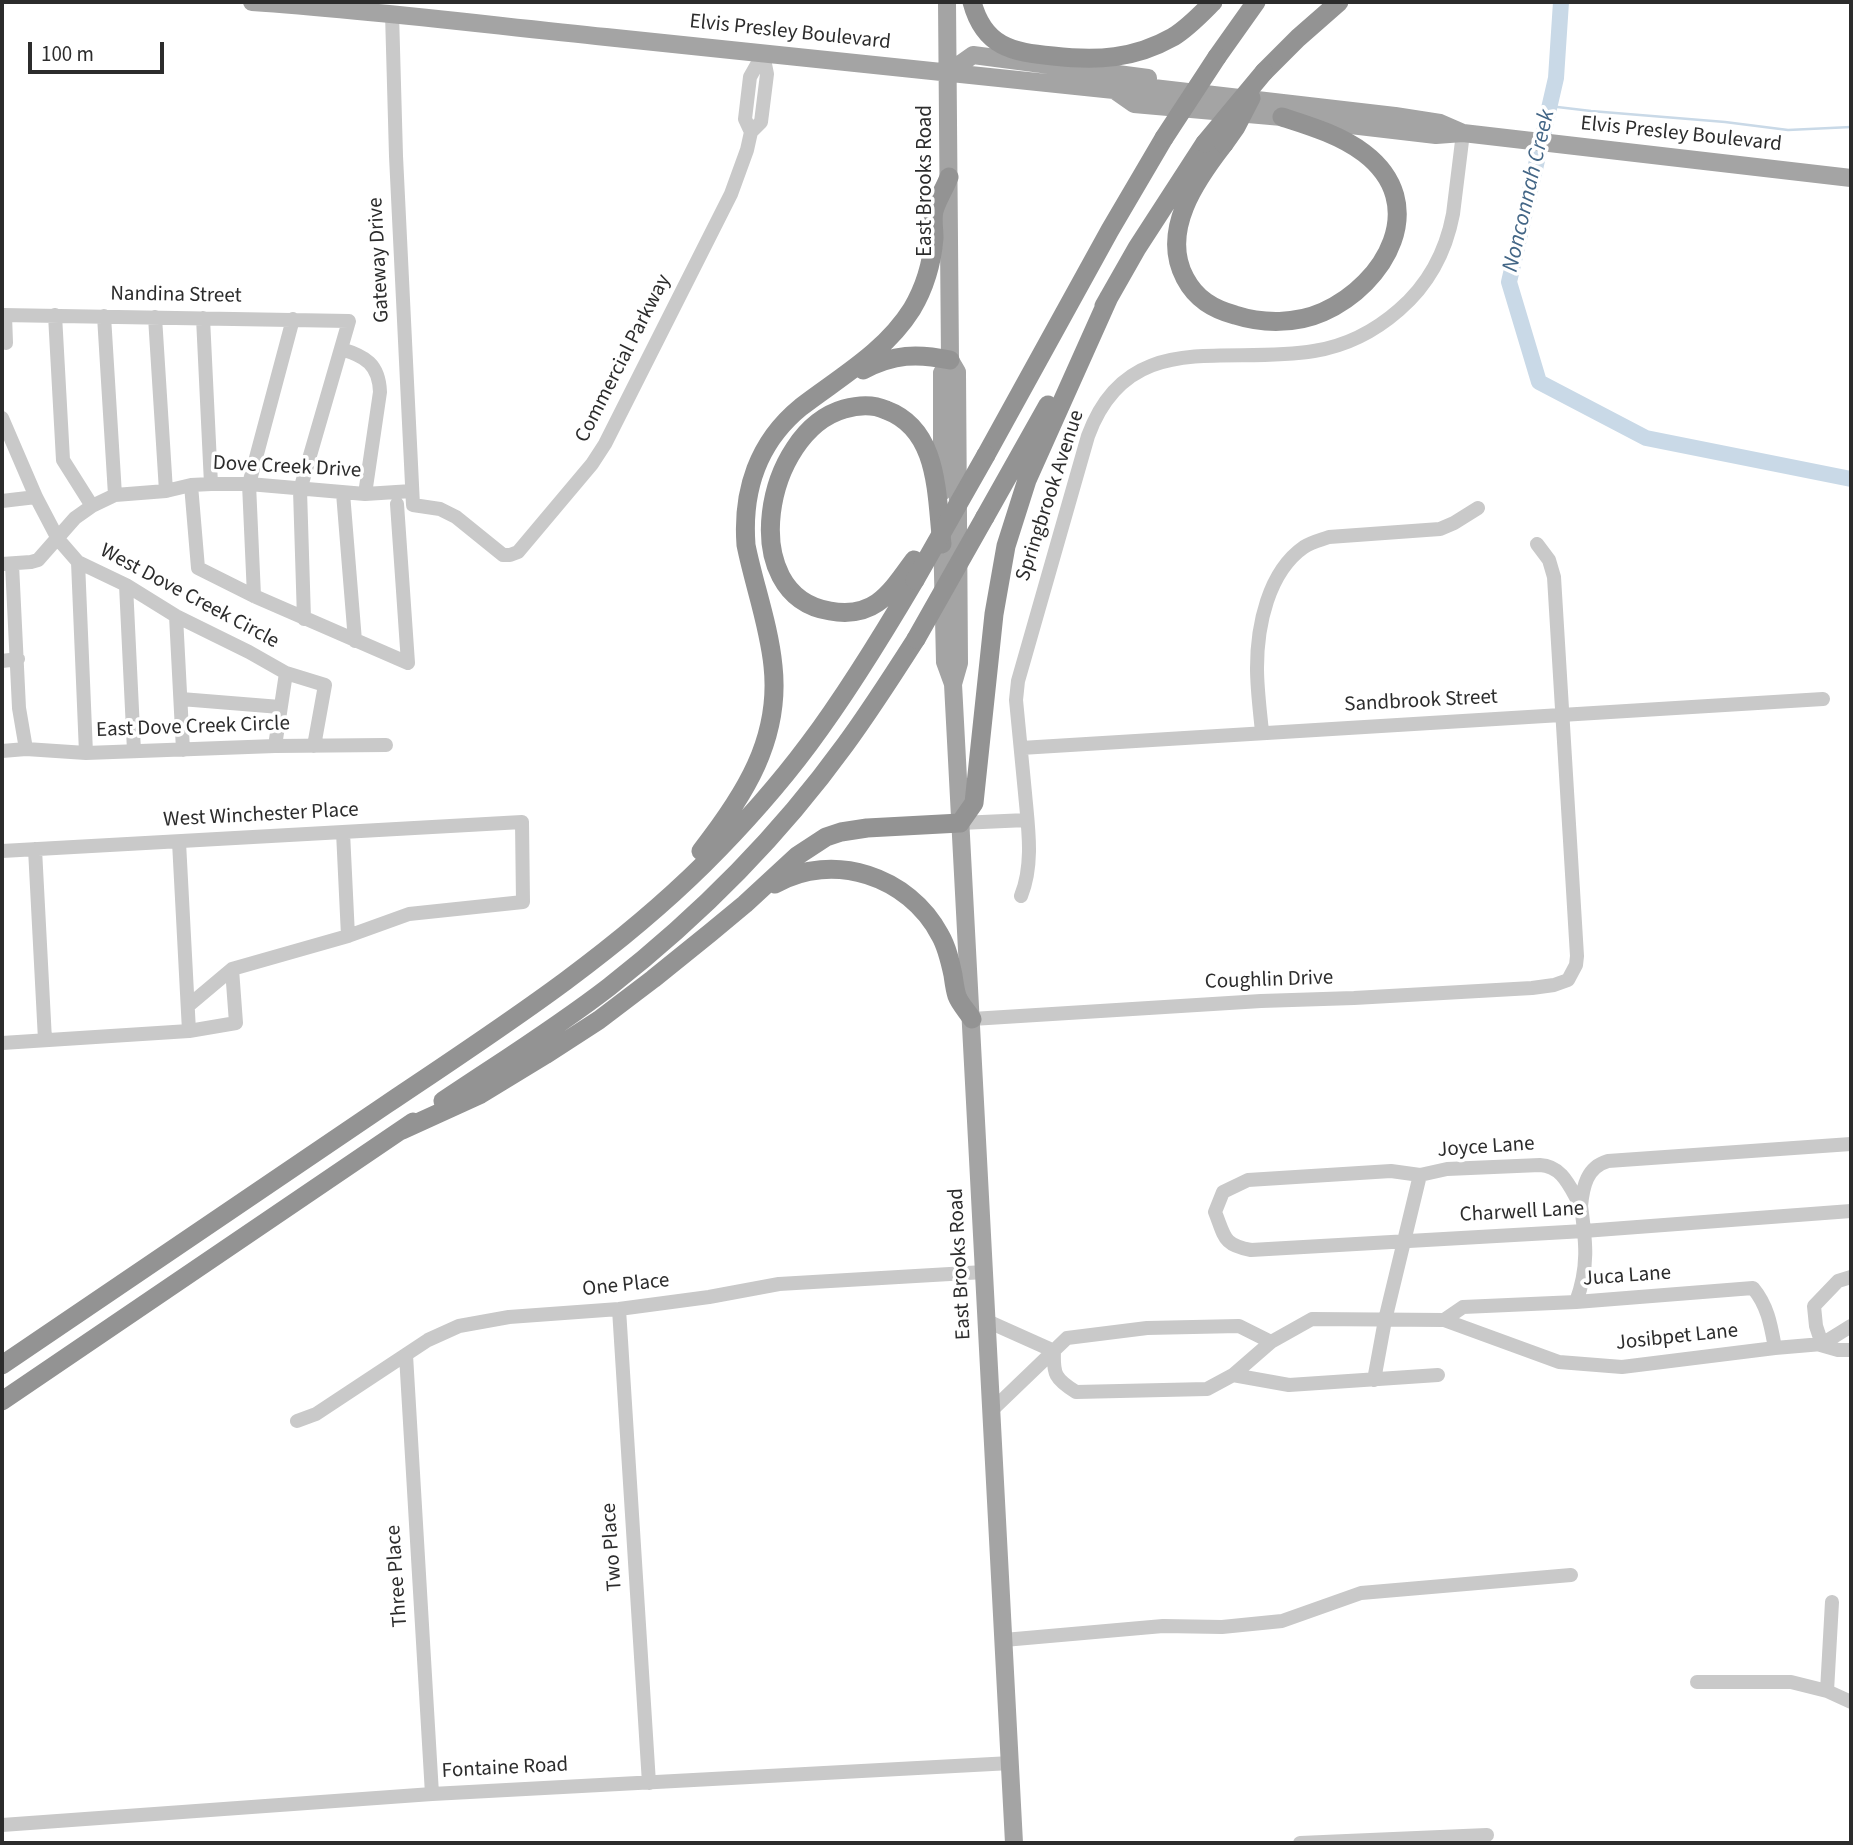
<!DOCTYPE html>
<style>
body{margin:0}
#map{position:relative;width:1853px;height:1845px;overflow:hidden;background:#fff;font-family:"Source Sans 3",sans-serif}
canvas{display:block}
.frame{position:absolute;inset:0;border:4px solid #2c2c2c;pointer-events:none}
.scale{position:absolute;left:28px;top:42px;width:136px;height:32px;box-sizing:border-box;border:4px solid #2c2c2c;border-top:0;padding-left:9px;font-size:21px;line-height:24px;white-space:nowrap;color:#2c2c2c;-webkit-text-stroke:5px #fff;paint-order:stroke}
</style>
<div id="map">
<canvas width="1853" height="1845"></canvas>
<div class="frame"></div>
<div class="scale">100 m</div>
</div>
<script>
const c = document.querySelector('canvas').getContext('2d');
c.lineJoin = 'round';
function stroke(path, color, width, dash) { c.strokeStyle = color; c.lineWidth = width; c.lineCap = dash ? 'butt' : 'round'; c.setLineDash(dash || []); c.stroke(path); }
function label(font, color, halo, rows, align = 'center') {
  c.font = font + ' "Source Sans 3",sans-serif'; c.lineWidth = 7; c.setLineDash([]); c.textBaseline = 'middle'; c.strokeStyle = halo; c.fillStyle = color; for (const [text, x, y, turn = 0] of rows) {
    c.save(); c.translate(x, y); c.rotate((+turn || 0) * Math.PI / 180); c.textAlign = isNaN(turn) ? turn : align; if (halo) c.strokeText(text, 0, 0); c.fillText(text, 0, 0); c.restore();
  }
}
stroke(new Path2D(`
 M1549,106L1591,111L1725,122L1788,130L1851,127`), '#c9d9e7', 2.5);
stroke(new Path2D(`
 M1561,2L1556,78L1509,282L1539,382L1646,438L1851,479`), '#c9d9e7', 16);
stroke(new Path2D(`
 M392,13L396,156L413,505L440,509L456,517L503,555H510L518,552L592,464L605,444L731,194L747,150L751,132
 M763,54L767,74L761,122L751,132L745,119L750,77Z
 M2,315L349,321L300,490L304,619
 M5,315L6,343
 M55,315L63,460L92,506
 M104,316L115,495
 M155,317L166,491
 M203,318L211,484
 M341,349C365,356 379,364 380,392L365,494
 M2,418L36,497L58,539L78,562L126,585L176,616L249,652L286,673L325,685L314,746
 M191,485L198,568L254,596L408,663L397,504
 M343,493L355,641
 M2,501L36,497
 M78,562L86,753
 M2,564L31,562L38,560L75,518L92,506L115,495L166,491L191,485L211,484H249L365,494L412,491
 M12,564L19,708L26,749
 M126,585L134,751
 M254,596L249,484L293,319
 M176,616L183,750
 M2,661L18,659
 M181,699L280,707
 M1262,732C1260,711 1257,689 1257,668C1257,626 1268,572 1304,547C1312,542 1321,540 1329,537L1440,529L1454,523L1478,508
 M275,746L286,673
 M1021,748L1823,699
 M2,751L26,749L86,753L275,746L386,745
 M960,823L1027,820
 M343,832L348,936
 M179,842L189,1031
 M35,849L45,1040
 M2,851L522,822L523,902L409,914L348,936L232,969L188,1006
 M1021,896C1034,864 1028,827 1025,793C1022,762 1019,731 1016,700L1018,681L1088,436C1128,326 1225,366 1314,351C1346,346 1375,331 1399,310C1428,285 1446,251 1453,214L1463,133
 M972,1019L1261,1001L1354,998L1532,988L1554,985L1568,980L1576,965L1577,956L1554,577L1549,560L1537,544
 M2,1043L189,1031L236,1023L232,969
 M1851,1144L1608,1161C1587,1167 1583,1186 1581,1206C1570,1188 1563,1166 1540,1165L1447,1169L1420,1175L1391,1171L1248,1180L1223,1192L1215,1212C1225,1237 1223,1245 1251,1250L1584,1231L1851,1211
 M1576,1302C1589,1267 1586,1242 1581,1206
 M619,1309L649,1783
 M1444,1320L1463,1307L1576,1302L1753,1288C1768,1306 1771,1326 1775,1348
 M987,1321L1054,1351
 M1817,1344L1838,1350H1851
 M1822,1344L1816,1326L1814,1306L1838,1281L1851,1277
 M1054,1351C1053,1374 1055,1379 1076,1392L1207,1389L1233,1375L1271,1342L1312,1319L1444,1320L1559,1362L1622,1367L1775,1348L1822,1344L1851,1326
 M406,1355L432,1794
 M1233,1375L1289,1385L1438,1375
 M1374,1380L1385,1320L1420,1175
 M991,1411L1067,1338L1147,1328L1239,1326L1271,1342
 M297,1421L316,1414L428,1340L459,1326L509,1317L619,1309L709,1297L779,1284L984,1272
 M1832,1602L1827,1691L1851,1702
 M1004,1640L1163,1626L1222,1627L1282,1621L1361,1593L1571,1575
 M1697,1682H1791L1827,1691
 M2,1825L432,1794L1011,1763
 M1300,1843L1487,1835`), '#c9c9c9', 14);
stroke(new Path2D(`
 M252,2C371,10 488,25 606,37C775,55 945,72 1114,90L1136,86L1395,116L1440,123L1463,133
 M947,2L950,360L957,372L959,663L953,684
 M949,72L973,55L1148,78
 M1114,90L1134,104L1282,117L1436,135L1463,133L1851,178
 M942,492V373L950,360
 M942,530L945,662L953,684L1014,1843`), '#a4a4a4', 18);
stroke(new Path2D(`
 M972,2C984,47 1012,52 1053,56C1097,61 1134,59 1173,37C1188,28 1201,14 1213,2
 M1217,57L1256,2
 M1264,72L1298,38L1339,2
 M1224,144C1196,180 1160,231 1185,278C1196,299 1213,309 1235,315C1263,324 1296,324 1323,312C1386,284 1431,204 1364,153C1340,135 1310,126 1282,117
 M1104,306L1137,248L1205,143
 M863,370C894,354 917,353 950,360
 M986,455L1110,230L1164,138
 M985,517L1048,405
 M914,560C890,593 875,619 830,611C735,596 764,432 844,409C858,405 873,404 886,410C940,430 936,496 942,544
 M701,851C744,796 781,739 773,666C769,625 754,585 746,545C742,491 758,442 801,407C840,377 885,352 912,309C925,287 932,262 934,238C934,229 932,219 934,211C937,200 945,188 949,177
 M775,884C833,851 909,876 940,935C947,947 950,961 953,975C954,982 955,990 957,996C960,1004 967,1011 972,1019
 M443,1101C498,1064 556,1028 609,987C697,918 779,836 845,745C870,711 893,675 916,639
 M402,1130L481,1094L545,1055L599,1020L653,979L710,933L745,904L797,856L826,837L841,832L867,828L960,823L974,803L994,614L1006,546L1027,480L1109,297
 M2,1365C130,1278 259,1191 387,1104C497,1030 609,958 704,864C741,827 777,787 809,744C848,692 882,636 915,580
 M2,1401L413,1122`), '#939393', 19);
stroke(new Path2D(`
 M1164,138L1217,57
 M1205,143L1264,72
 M1224,144L1236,127L1251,98
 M915,580L986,455
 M916,639L985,517`), '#939393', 19);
label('21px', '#2c2c2c', '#fff', [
 ["Elvis Presley Boulevard",790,33,6],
 ["Elvis Presley Boulevard",1681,135,6],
 ["East Brooks Road",926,181,-90],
 ["Gateway Drive",380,260,-93],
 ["Nandina Street",176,296,1],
 ["Commercial Parkway",624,359,-63],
 ["Dove Creek Drive",287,468,3],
 ["Springbrook Avenue",1051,496,-72],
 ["West Dove Creek Circle",189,597,28],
 ["Sandbrook Street",1421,702,-3],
 ["East Dove Creek Circle",193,728,-2],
 ["West Winchester Place",261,816,-3],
 ["Coughlin Drive",1269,981,-2],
 ["Joyce Lane",1486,1148,-4],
 ["Charwell Lane",1522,1213,-3],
 ["East Brooks Road",961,1264,-93],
 ["Juca Lane",1627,1277,-4],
 ["One Place",626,1286,-6],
 ["Josibpet Lane",1677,1338,-6],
 ["Two Place",613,1547,-94],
 ["Three Place",398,1576,-94],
 ["Fontaine Road",505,1769,-3]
]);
label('italic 23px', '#436686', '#fff', [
 ["Nonconnah Creek",1530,191,-77]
]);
</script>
